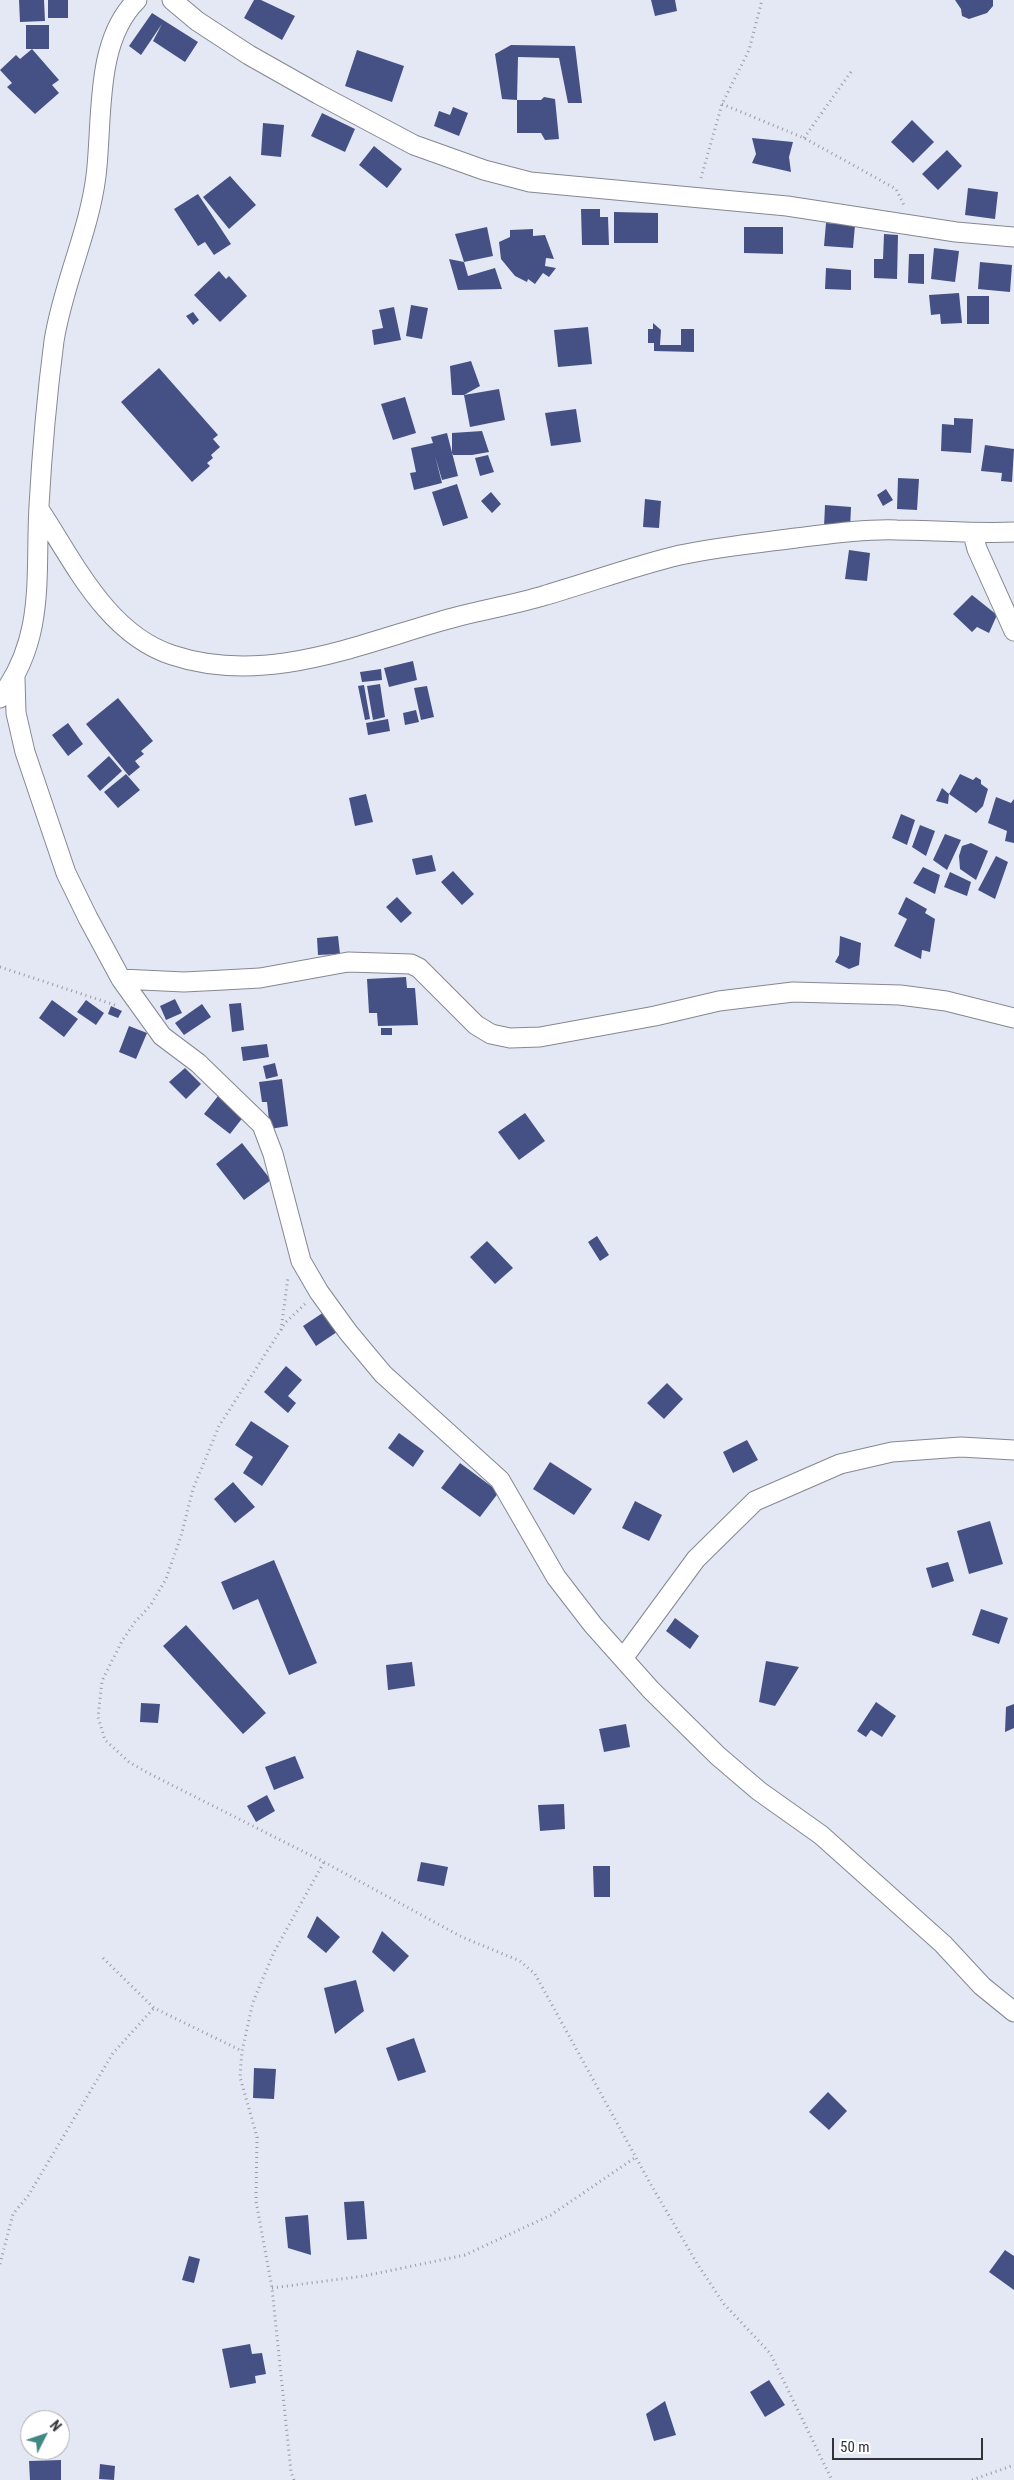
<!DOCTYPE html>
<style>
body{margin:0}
#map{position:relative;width:1014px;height:2480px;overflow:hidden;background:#e4e8f4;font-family:"Roboto Condensed",sans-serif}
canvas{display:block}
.north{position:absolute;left:20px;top:2410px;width:50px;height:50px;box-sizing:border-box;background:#fff;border:1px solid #adadaf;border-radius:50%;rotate:49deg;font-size:14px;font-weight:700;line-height:20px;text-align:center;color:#313337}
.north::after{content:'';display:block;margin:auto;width:18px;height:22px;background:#418883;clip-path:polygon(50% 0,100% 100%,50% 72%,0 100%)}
.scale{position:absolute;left:832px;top:2438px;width:151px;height:22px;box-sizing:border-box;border:2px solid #313337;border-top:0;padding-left:6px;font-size:15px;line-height:18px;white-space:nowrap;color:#313337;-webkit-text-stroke:4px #fff;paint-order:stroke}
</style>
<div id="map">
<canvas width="1014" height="2480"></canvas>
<div class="north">N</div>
<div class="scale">50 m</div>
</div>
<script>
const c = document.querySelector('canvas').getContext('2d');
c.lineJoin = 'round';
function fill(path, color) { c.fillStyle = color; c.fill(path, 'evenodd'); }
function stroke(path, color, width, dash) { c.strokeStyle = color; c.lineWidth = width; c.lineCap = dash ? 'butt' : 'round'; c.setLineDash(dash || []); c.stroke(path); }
fill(new Path2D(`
 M19,0H44L45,21L20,22Z
 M48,0H68V18H48Z
 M254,0H261L295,16L282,40L244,18Z
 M651,0H675L677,11L655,16Z
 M955,0H993V6L987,13L969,19L962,16L961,9Z
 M152,13L198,42L185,62L153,41L162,24L141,55L129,46Z
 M26,25H49V49H26Z
 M511,45L575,46L582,103H568L559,58L518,57L517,100L502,99L495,54Z
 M32,49L59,80L52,85L59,93L35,114L7,87L12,83L0,70L16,55L20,59Z
 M357,50L404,66L392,102L345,86Z
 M544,97L555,99L559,139L545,140L541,133H517V100H541Z
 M453,107L468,113L459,136L434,126L439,111L450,115Z
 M322,113L355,129L345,152L311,136Z
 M912,120L934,142L913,163L891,142Z
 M263,123L284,125L281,157L261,155Z
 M752,138L793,142L789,157L791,172L752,163L756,154Z
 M374,146L402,169L387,188L359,165Z
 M947,150L962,166L938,190L922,174Z
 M230,176L256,205L229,229L203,197Z
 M968,188L998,192L995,219L965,215Z
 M198,194L231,244L214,255L205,242L198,246L174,209Z
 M581,209H600V217H608L609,245H582Z
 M614,212L658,213V243H614Z
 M826,223L855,225L853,248L824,246Z
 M487,227L493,256L464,262L455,234Z
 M744,227H783V254L744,253Z
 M533,229V236L545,235L554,259L546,258L545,266L556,268L549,277L543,273L535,284L528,279L527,282L515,276L501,259L499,242L510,237V230Z
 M884,234L898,235L897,279L874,278V259H883Z
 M934,248L959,251L955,282L931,279Z
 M909,254H924V284L908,283Z
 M449,259L464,262L468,276L495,268L502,289L458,290Z
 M980,262L1012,265L1010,292L978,289Z
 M826,268L851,270V290L825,289Z
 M219,271L226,279L229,276L247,296L220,322L194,295Z
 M959,293L962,323L941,324L940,314L931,315L929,295Z
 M967,296H989V324H967Z
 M411,305L428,308L422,339L406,336Z
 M394,307L401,340L374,345L372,330L383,328L379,310Z
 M193,312L199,320L193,325L186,316Z
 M653,323L661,330L660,345H681V329H694V352L654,351V343H648V329H653Z
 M588,327L592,364L558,367L554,330Z
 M471,361L480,386L464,395L499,389L505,420L470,427L464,395H452L450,366Z
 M159,368L218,435L213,439L220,447L211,455L213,458L207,463L210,466L192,482L121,402Z
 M405,397L416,433L393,440L381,404Z
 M576,409L581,442L551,446L545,413Z
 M954,418L973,419L971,453L941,451L942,424L954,425Z
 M482,431L489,452L472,455H452V433Z
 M447,433L458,476L442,480L435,456L442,483L414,490L410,473L416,472L411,448L433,443L431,437Z
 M985,445L1014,449L1012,482L1001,481L1002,473L981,471Z
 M488,455L494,472L480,476L475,458Z
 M898,478L919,479L917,510L897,509Z
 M457,484L468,518L443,526L432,492Z
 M886,489L893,500L883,506L877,495Z
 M491,492L501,504L492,513L481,501Z
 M645,499L661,501L659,528L643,527Z
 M825,505L851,507L850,529L824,527Z
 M849,550L870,553L867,581L845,579Z
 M972,595L997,615L989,633L977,627L972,632L953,614Z
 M413,661L417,680L389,687L384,668Z
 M381,669L382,680L362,682L360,672Z
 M380,684L385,717L373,720L367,686Z
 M364,685L370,719L365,720L358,686Z
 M427,686L434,717L421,720L414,688Z
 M118,698L153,741L141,751L144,754L135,761L140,767L129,776L86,724Z
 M416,710L419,722L405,725L403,713Z
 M388,719L390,731L368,735L366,723Z
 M68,723L83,744L68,756L52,735Z
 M109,756L122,771L100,791L87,776Z
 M126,774L140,790L118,808L104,792Z
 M960,774L973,780L976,777L981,780V784L988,789L983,806L976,813L949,794L948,804L936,801L942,788L949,794Z
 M366,794L373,822L355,826L349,798Z
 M996,797L1011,803L1014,799V843L1005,841L1007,831L988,823Z
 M901,814L915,820L907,845L892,838Z
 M920,825L935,831L926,856L912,847Z
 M945,834L961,840L947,870L933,860Z
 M971,843L988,851L976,880L960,869L959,856L962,846Z
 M432,855L436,871L416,875L412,859Z
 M996,856L1008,862L995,899L978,890Z
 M923,867L940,875L935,894L913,883Z
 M453,871L474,894L462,905L441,882Z
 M950,872L971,882L967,896L944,887Z
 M397,897L412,913L401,923L386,907Z
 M906,897L927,909L925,913L935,919L930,952L922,950L921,959L894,946L907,919L898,914Z
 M338,936L340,954L318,955L317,938Z
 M840,936L861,943L859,965L849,969L835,962L839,955Z
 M406,977L407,988H415L418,1025L378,1026L377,1013H369L367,979Z
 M175,999L182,1013L166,1020L160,1006Z
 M52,1000L78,1019L64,1037L39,1018Z
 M86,1000L104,1013L96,1025L77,1012Z
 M241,1003L244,1030L232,1032L229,1004Z
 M202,1004L211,1017L184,1035L175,1023Z
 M111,1006L122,1011L118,1018L108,1014Z
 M129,1026L147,1033L136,1059L119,1052Z
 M381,1028H392V1035H381Z
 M267,1044L269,1057L243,1061L241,1047Z
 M275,1063L278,1076L266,1079L263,1066Z
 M185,1068L201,1084L186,1099L169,1082Z
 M282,1079L288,1126L270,1129L267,1102H262L259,1082Z
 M218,1096L244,1116L230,1134L204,1114Z
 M525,1113L545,1141L519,1160L498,1132Z
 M242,1143L271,1180L244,1200L216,1164Z
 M597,1236L609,1255L600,1261L588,1242Z
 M487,1241L513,1268L495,1284L470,1257Z
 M324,1312L337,1332L316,1346L303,1326Z
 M286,1366L302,1380L288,1396L296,1403L288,1413L264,1392Z
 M667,1383L683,1399L664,1419L647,1403Z
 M251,1421L289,1446L262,1486L243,1473L253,1457L235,1445Z
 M399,1433L424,1451L413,1467L388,1448Z
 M747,1440L758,1460L733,1473L723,1452Z
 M550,1462L592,1489L574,1515L533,1489Z
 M460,1463L499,1492L480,1517L441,1488Z
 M233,1482L255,1507L235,1523L214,1499Z
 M635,1501L662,1515L649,1541L622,1528Z
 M990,1521L1003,1564L969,1574L957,1531Z
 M274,1560L317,1663L289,1675L258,1599L233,1610L221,1582Z
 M948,1562L954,1581L932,1588L926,1568Z
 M981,1609L1008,1618L999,1644L972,1635Z
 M675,1618L699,1636L690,1649L666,1631Z
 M186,1625L266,1713L243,1734L163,1646Z
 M766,1661L799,1667L775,1706L759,1702Z
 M412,1662L415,1686L388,1690L386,1665Z
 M876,1702L896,1716L882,1737L871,1730L866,1737L857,1731Z
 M141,1703L160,1704L158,1723L140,1722Z
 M1014,1704V1728L1005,1732L1006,1707Z
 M626,1724L630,1747L604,1752L599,1729Z
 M295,1756L304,1778L274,1790L265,1767Z
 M267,1795L275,1811L256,1822L247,1806Z
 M564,1804L565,1829L540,1831L538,1805Z
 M421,1862L448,1867L444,1886L417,1881Z
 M593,1866H610V1897H594Z
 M317,1916L340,1937L326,1953L307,1937Z
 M382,1931L409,1956L394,1972L372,1952Z
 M356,1980L364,2011L335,2034L324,1988Z
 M414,2038L426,2072L398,2081L386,2048Z
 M254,2068L276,2069L274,2099L253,2098Z
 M828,2092L847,2111L829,2130L809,2112Z
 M364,2201L367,2239L347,2240L344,2202Z
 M308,2215L311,2255L288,2248L285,2217Z
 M1005,2250L1014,2256V2290L989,2272Z
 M189,2256L200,2259L194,2283L182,2280Z
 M250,2344L252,2354L262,2353L266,2374L255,2376L256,2383L230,2388L222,2349Z
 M769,2380L785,2405L765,2417L750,2392Z
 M665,2401L676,2435L654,2441L646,2414Z
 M61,2460V2480H30L29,2461Z
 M100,2464L115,2466L114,2480L99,2479Z`), '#455184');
const street = new Path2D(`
 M172,0L197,21L249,55L318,94L414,145L484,170L530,182L787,206L956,232L1014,237
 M39,509C74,562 107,634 172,655C262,685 352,647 438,622C473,611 511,606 546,595C591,582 634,566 680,555C718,547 757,543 796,538C829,534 863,529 897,530C936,530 975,534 1014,532
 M973,534L977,549L1014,631
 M15,678L16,713L25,752L66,873L88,918L121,979L162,1036L198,1063L262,1125L273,1154L301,1261L319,1292L348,1332L383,1374L500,1480L556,1577L593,1625L651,1690L718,1756L759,1791L821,1835L943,1944L982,1986L1014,2012
 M0,698C46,638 35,576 39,506C42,451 47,395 54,341C63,284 89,232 96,176C103,120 94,42 137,0
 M121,979L184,982L223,980L260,978L348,962L411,964L419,968L476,1025L491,1034L510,1038L540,1037L655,1016L719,1001L793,992L900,995L946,1001L1014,1018
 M624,1657L696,1559L755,1501L840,1464L892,1452L961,1447L1014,1450`);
stroke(street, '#858893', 21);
stroke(new Path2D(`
 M722,104L804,138L853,165L896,189L904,205
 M804,138L853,69
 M701,178L722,104L749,50L762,0
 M0,967L118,1006
 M305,1304L286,1322L219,1426L193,1489L181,1536L166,1579L150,1606L135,1622L122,1641L102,1681L98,1717L105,1740L129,1762L148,1773L324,1862L462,1937L520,1961L535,1974L650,2183L698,2265L724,2304L770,2353L832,2480
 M281,1330L288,1277
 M103,1958L154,2008L242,2051
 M0,2264L13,2214L28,2196L113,2053L154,2008
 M272,2288L364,2276L465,2255L551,2215L636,2157
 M294,2480L291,2472L272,2288L256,2201L257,2137L240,2077L242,2051L253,2002L274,1952L324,1862
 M972,2480L1014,2465`), '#989ba4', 3, [1, 4]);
stroke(street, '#fff', 19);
</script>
